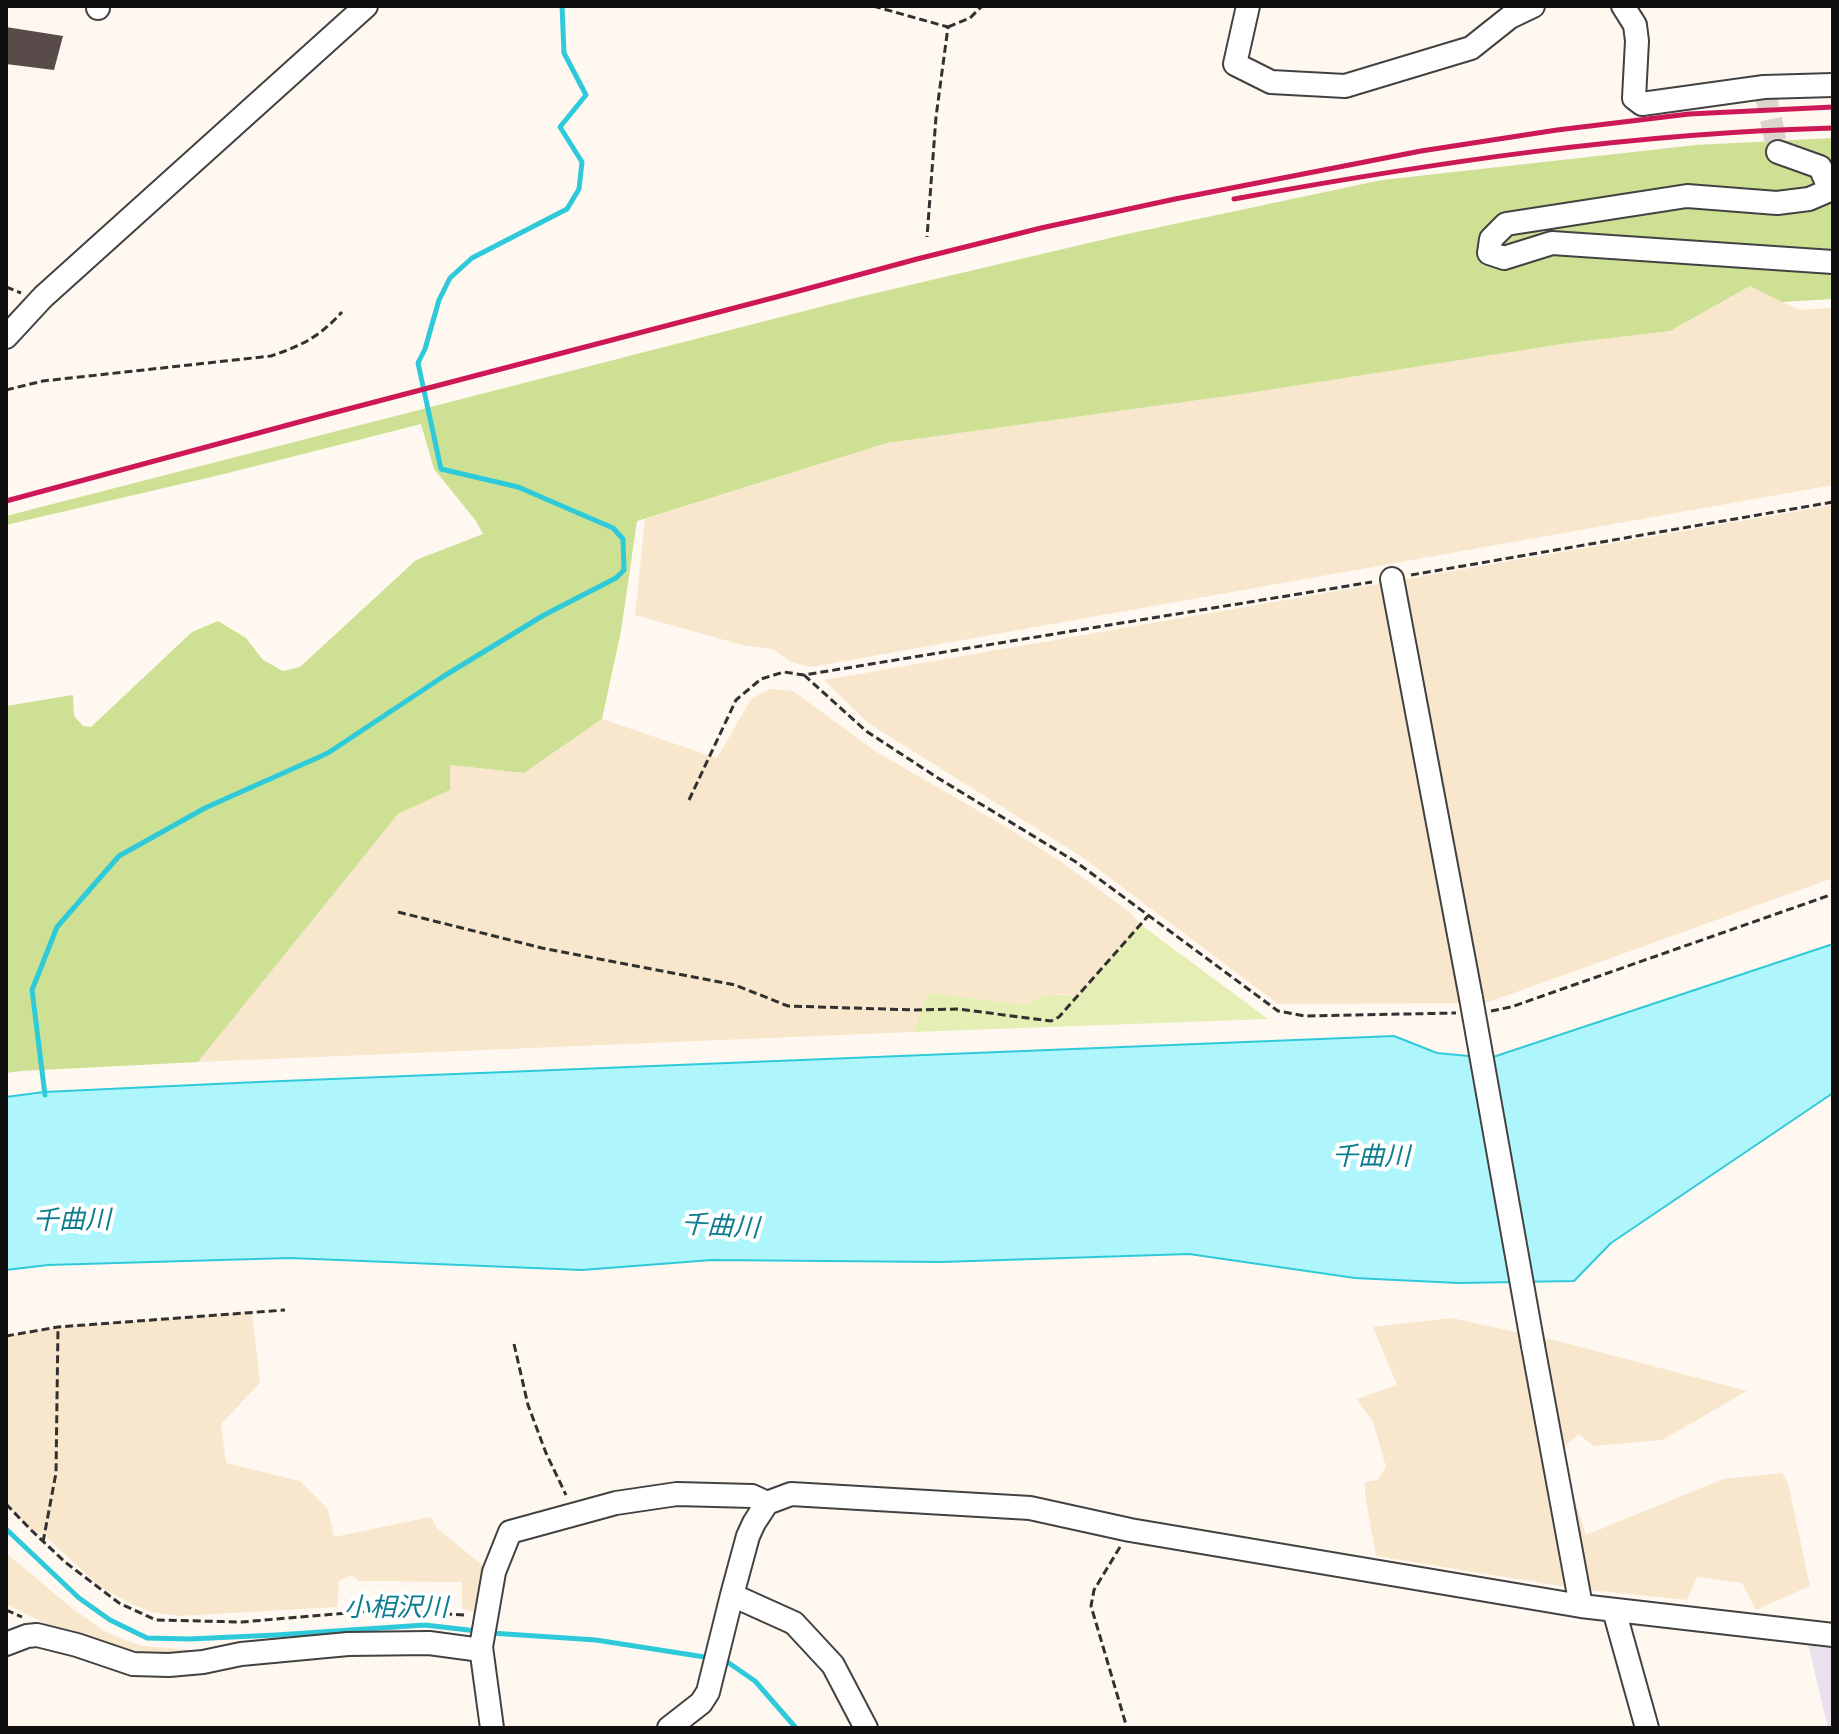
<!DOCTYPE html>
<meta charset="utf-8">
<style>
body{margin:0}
#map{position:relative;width:1839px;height:1734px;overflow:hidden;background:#fff8f0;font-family:"Source Serif 4",serif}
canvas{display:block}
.frame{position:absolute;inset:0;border:8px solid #0f0f0f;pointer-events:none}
</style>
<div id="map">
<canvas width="1839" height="1734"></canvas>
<div class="frame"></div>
</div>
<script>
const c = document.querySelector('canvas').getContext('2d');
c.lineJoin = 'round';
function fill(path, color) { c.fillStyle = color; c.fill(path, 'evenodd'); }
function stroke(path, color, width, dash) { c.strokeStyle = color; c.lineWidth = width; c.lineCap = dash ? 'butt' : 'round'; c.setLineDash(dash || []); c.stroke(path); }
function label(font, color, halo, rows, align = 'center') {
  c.font = font + ' "Source Serif 4","Noto Sans JP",serif'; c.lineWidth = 8; c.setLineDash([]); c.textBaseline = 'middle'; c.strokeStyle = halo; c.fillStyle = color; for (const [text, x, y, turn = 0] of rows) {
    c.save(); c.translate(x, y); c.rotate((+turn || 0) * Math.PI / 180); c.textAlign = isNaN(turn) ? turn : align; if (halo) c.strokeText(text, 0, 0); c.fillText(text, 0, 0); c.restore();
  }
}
fill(new Path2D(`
 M1807,1640L1833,1643V1728H1828Z`), '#e9e2ee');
fill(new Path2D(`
 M1750,286L1799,310L1833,308V485L811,667L791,662L773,649L742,645L635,615L645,519L887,443L1242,394L1569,343L1670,331Z
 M1833,505V878L1486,1003L1278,1004L1082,857L868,723L824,680Z
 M770,689L793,691L875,751L1008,828L1060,861L1131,913L1140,924L1078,996L1060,994L1028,1005L928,993L913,1032L198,1062L398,814L450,790L449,765L524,773L602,719L717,758L751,699Z
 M252,1312L260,1383L221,1424L226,1463L300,1481L328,1509L334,1537L431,1517L437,1528L487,1569L479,1608L475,1612L462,1609V1582L359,1581L351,1575L339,1581L337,1607L180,1616L151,1612L129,1603L98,1585L44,1535L31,1530L6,1504V1336L58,1327Z
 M1452,1318L1562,1342L1747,1391L1662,1440L1594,1446L1578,1434L1560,1452L1586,1535L1723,1479L1782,1473L1788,1483L1810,1586L1756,1610L1742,1583L1697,1577L1687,1600L1579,1589L1376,1556L1365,1495V1482L1378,1480L1386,1467L1373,1422L1357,1399L1397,1385L1373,1327Z
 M6,1553L73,1609L103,1630L124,1640L143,1646L219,1652L141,1659L84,1639L48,1625L6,1604Z`), '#f8e7cd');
fill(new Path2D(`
 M1140,924L1268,1019L913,1032L928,993L1028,1005C1041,992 1060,995 1078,996Z`), '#e4eeb5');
fill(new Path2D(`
 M1833,138V299L1782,302L1750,286L1670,331L1569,343L1242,394L887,443L637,521L621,631L602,719L524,773L450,765V790L398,814L198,1062L21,1071L6,1073V706L73,695L74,716L83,726L91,727L192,632L218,621L246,638L263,660L283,671L300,667L416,560L483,534L476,521L434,469L421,424L228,473L6,525V516L855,298L1127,234L1382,180L1696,145Z`), '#cde093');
const water = new Path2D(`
 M1833,944V1093L1611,1243L1574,1281L1458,1283L1355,1278L1189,1254L941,1262L712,1260L582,1270L290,1258L48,1265L6,1270V1097L44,1092L258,1082L1394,1036L1437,1053L1490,1058Z`);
fill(water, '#aff6fc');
stroke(water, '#2fcada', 2);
stroke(new Path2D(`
 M45,1095L32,990L57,927L119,856L205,808L328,753L444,676L544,615L616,578L624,570L623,539L613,528L518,487L441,469L418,363L425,349L439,300L450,278L472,258L567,209L579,189L582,162L560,127L586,95L564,53L562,6
 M6,1529L79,1598L110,1620L147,1638L189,1639L276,1635L425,1625L477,1631
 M491,1633L596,1640L711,1658
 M721,1660L726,1661L755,1681L796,1728`), '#2fcada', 5);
fill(new Path2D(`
 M6,27L63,36L54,70L6,64Z`), '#584b4a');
stroke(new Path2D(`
 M1764,87L1778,152`), '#dbd5ce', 22, [22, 11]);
const minor = new Path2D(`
 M1248,6L1235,64L1271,82L1345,86L1471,48L1510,17L1533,6
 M1623,6L1635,25L1637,41L1634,98L1642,104L1764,87L1833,85
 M98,8V6
 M1778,152L1820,167L1830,190L1809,199L1777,203L1687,196L1506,224L1491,239L1489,253L1504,258L1552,243L1833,262
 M6,337L43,297L366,6
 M1392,579L1471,998
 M1533,1346L1581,1606
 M732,1595L794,1623L833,1665L866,1728
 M1614,1610L1647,1728
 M6,1644L27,1636L37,1635L77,1645L133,1664L169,1665L203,1662L241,1654L348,1644L429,1643L481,1650
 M492,1728L481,1647L494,1572L510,1532L616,1503L677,1494L752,1496L767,1503
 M669,1728L701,1703L708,1692L732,1595L748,1536L754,1523L767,1503L791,1494L1030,1508L1130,1530L1581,1606L1833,1635`);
stroke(minor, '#424242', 26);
stroke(new Path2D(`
 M873,6L948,27L936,117L927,237
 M948,27L970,18L982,6
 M6,287L21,293
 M6,390L43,381L271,356C303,345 319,337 342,312
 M1411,575L1833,502
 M804,675L866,731L938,778L1076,862L1278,1011L1305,1016L1456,1013
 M689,800L736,700L761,679L784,672L804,675L1372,582
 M398,912L542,948L735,985L788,1006L915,1010L958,1009L1051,1021L1059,1017L1148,916
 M1491,1011L1511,1007L1833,894
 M6,1336L58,1327L285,1310
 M514,1344L528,1405L546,1453L566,1495
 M6,1504L31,1530L65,1562L119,1603L156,1620L242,1622L382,1610L466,1615
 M43,1542L56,1473L58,1327
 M1120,1547L1094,1590L1091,1606L1127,1728
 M6,1610L22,1617`), '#313131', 3, [8, 4]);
stroke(minor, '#fff', 22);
stroke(new Path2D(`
 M1234,199C1431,163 1632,133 1833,128
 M6,501L325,415L784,295L917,259L1041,228L1175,199L1421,151L1557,130L1689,114L1833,107`), '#cd1857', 5);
const minorBridge = new Path2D(`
 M1471,998L1533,1346`);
stroke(minorBridge, '#424242', 26, []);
stroke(minorBridge, '#fff', 22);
label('italic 26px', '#0c7c8e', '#fff', [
 ["千曲川",1371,1158],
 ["千曲川",72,1222,-1],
 ["千曲川",720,1228,3],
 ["小相沢川",396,1609]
]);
</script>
